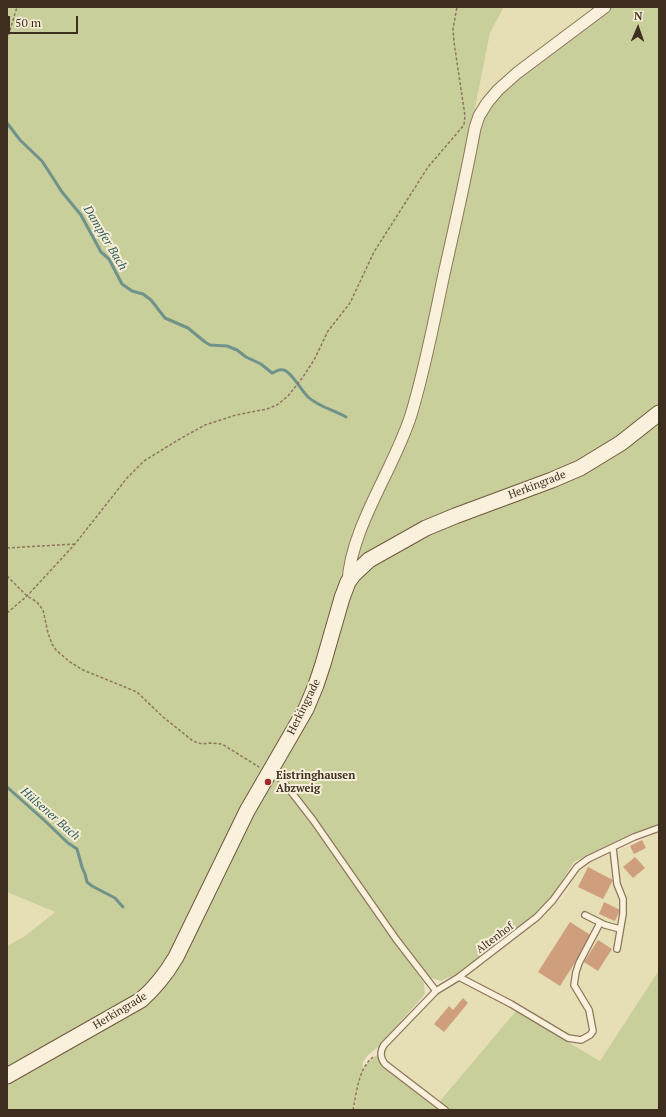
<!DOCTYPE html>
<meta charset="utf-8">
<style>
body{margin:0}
#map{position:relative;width:666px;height:1117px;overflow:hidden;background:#f0e4c8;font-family:"PT Serif",serif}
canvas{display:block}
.frame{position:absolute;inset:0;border:8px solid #3d2e20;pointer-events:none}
.north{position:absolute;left:618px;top:8px;width:40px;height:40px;-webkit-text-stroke:3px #f7eed8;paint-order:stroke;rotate:2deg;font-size:11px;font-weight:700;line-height:16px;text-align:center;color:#3d2e20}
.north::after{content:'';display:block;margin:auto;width:14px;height:18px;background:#3d2e20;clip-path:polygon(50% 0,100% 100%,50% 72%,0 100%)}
.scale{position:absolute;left:8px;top:16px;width:70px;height:18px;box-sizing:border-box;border:2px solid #3d2e20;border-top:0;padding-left:5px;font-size:12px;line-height:14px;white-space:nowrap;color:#3d2e20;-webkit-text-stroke:3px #f7eed8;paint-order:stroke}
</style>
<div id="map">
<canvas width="666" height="1117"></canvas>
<div class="frame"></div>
<div class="north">N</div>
<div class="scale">50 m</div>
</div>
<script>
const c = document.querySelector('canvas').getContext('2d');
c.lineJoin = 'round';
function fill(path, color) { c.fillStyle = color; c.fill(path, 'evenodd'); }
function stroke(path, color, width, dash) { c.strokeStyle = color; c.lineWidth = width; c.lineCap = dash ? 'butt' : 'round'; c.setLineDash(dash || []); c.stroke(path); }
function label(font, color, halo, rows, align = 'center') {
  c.font = font + ' "PT Serif",serif'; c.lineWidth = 4; c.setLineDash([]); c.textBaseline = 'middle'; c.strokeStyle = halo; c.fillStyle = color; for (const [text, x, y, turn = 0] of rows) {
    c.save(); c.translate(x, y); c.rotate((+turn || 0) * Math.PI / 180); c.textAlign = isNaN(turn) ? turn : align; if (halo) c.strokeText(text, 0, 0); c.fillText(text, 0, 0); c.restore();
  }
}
fill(new Path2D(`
 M504,7H603L473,121L490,33Z
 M659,832V970L600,1061L516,1011L439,1102L387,1063L383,1051L388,1044L438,992L457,983L524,932L565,895L573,879L580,870L591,862Z
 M7,892L55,912L25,936L7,946Z`), '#e6deb5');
fill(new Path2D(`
 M7,7H504L490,33L473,119V146L488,103L608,7H659V411L638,426L521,494L659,416V825L633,833L574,862L552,896L541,909L523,925L496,945L456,974L441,981L431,978L399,939L307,807L304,814L424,983L425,994L378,1047L368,1055L363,1062V1069L372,1058L377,1055L382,1064L439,1110H354L360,1079L353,1110H7V1082L121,1017L163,967L140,992L7,1070V946L25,936L55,912L7,892Z
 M659,970V1110H449L439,1102L516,1011L600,1061Z`), '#c9cf9b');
stroke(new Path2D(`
 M7,123L20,140L42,161L62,192L81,215L101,252L109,259L122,284L132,291L143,294L151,300L165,318L188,328L205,342L210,345L227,346L237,350L246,357L261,364L272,373C277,371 281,368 286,371C293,375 301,390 308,397C319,407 334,410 346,417
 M7,787L45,821L68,843L77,849L82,867L85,874L87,882L92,886L115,898L123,907`), '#6f938a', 3);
fill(new Path2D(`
 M642,840L646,848L634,854L630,846Z
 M635,857L645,868L633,878L623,867Z
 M588,867L613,880L603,899L578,887Z
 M604,902L620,910L615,921L599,914Z
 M570,922L592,936L560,986L538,972Z
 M598,940L612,949L598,971L584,962Z
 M463,998L468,1003L444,1032L434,1024L449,1006L453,1010Z`), '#cf9f7d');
const service = new Path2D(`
 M269,774L276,776L282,780L313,820L396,939L436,991
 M613,848L617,884L623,899V914L617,949
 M585,915L605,925L620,929
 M459,977L511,1004L568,1038L581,1040L590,1035L593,1031L589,1010L574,985L576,972L579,963L600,923
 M445,1110L385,1064C380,1058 380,1051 384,1045L436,991L459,977L537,917L553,900L577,867L588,859L634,837L659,828`);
const minor = new Path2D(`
 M348,582C351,527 394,469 411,415C425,369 434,321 444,274C455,225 466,177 475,128L479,116L487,103L498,90L517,73L605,7`);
const secondary = new Path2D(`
 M7,1076L141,1000C156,987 166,974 176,957L247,811L306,709L316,685L323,664L342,598L348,582L354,574L369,560L426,528L455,516L552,480L580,468L621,443L659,413`);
stroke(service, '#8d765c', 8);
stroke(minor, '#8d765c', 13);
stroke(secondary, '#6f573f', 17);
stroke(new Path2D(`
 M7,40L17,7
 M7,548L75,544
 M7,576L27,596L37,602L43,610L48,633L52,644L56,650L70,662L83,670L137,692L163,717L193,741L202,744L210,743L222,744L259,767
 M7,613L27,596L75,544L127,478L144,461L178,440L205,425L236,415L267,409L277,405L288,396L303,377L314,360L328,331L350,303L374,252L428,167L464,125L465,116L454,42L453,29L457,7
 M353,1110C357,1092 358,1069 373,1057`), '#8d765c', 1.5, [3, 2]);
stroke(service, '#faf1dc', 5.5);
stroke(minor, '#faf1dc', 11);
stroke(secondary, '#faf1dc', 15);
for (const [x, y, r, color] of [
 [268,782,4,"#9e2a2b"]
]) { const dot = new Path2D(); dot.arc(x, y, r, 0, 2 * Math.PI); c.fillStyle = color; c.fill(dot); stroke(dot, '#f7eed8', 1.5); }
label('11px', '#3d2e20', '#f7eed8', [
 ["Herkingrade",537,485,-21],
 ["Herkingrade",304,707,-64],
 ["Altenhof",495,938,-37],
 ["Herkingrade",120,1011,-31]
]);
label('bold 11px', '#3d2e20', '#f7eed8', [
 ["Eistringhausen",276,776],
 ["Abzweig",276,789]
], 'left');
label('italic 12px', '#2f5d5a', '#f7eed8', [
 ["Dampfer Bach",105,238,59],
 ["Hülsener Bach",50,814,41]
]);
</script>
